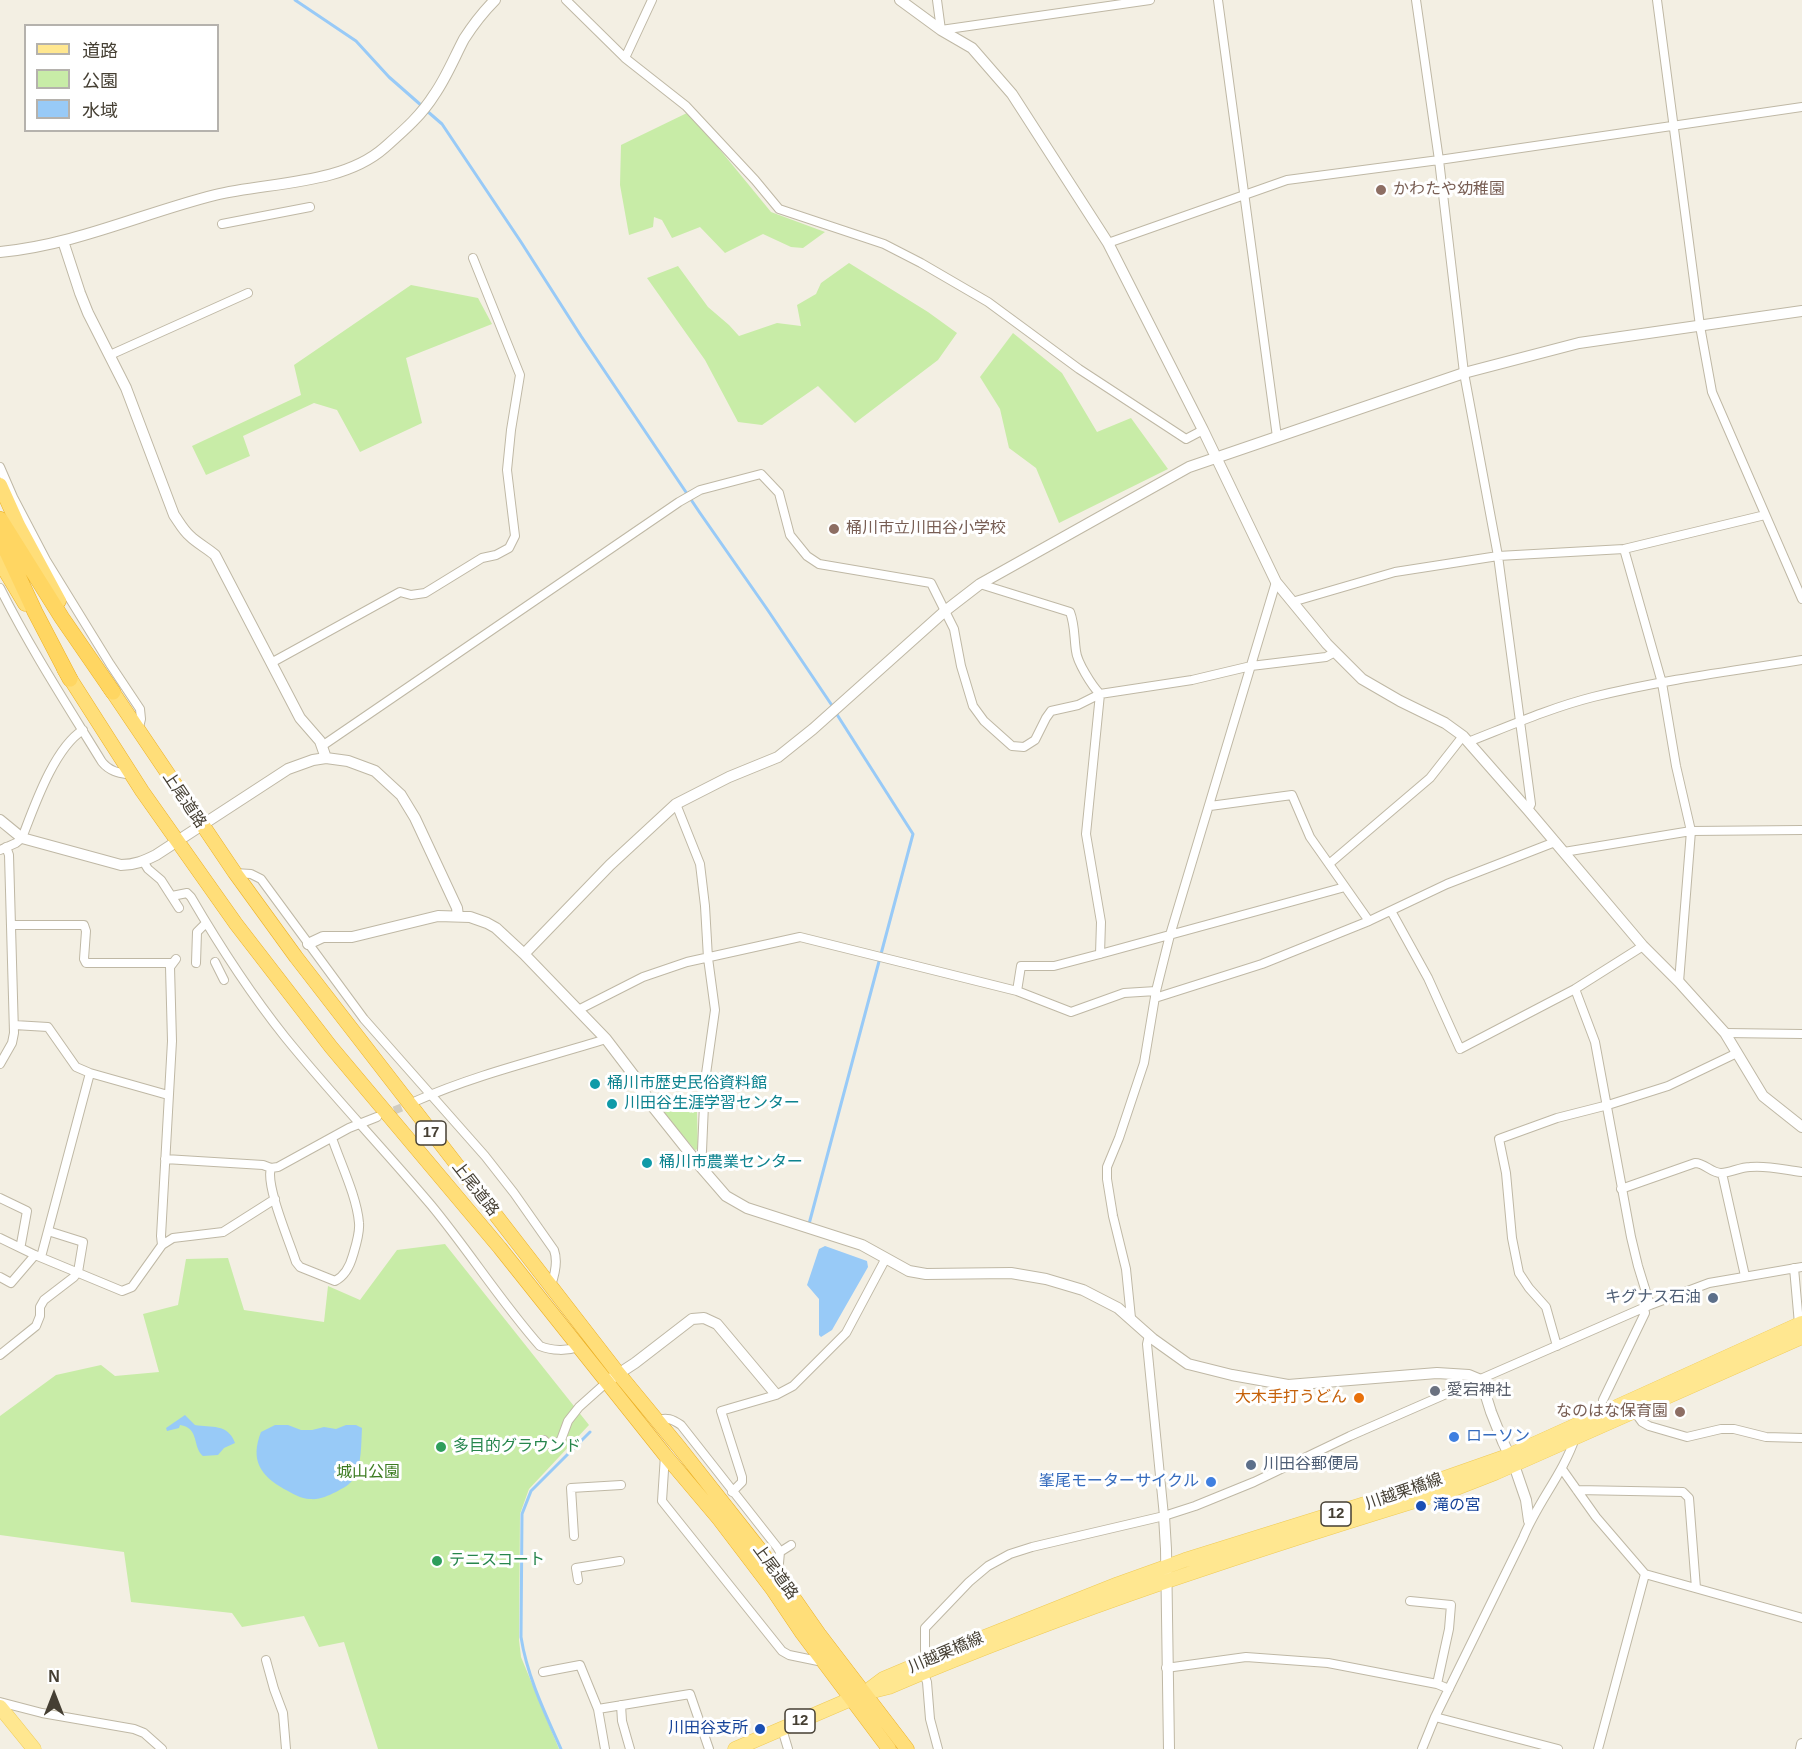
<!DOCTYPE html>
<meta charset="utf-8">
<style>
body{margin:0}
#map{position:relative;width:1802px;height:1749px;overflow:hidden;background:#f3efe3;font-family:Arial,"Noto Sans JP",sans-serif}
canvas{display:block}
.legend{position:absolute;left:24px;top:24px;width:195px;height:108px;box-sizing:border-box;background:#fff;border:2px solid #b5b2ad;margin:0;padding:8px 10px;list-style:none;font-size:18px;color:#453f33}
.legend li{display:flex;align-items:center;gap:12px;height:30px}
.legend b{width:30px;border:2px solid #b5b2ad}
.north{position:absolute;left:24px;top:1665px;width:60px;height:60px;-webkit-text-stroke:4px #fff;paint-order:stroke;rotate:0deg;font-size:16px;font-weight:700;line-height:24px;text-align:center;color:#453f33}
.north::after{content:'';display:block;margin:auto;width:21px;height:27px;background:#453f33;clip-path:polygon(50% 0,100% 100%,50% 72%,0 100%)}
</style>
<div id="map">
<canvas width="1802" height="1749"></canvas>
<ul class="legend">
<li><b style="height:8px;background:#ffe790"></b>道路</li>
<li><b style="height:16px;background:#c8eca7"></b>公園</li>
<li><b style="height:16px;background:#98caf7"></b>水域</li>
</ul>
<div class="north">N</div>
</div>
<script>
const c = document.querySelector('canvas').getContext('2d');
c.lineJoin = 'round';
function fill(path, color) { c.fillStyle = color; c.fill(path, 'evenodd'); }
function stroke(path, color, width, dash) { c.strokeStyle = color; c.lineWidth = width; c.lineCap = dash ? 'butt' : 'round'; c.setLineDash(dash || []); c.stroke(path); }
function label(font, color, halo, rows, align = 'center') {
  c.font = font + ' Arial,"Noto Sans JP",sans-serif'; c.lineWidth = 6; c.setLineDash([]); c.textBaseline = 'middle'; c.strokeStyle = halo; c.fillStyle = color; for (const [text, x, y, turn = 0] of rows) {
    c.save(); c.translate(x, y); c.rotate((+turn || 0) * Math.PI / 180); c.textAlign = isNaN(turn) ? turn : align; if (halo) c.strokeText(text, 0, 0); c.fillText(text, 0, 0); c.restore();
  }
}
fill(new Path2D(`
 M689,112L771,212L825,232L803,248L791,247L763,234L725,253L700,227L672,238L662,220L654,217L653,227L629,235L620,185L621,145Z
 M849,263L928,312L957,333L938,360L855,423L818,386L762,425L738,422L705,360L647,278L678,266L708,307L729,325L739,336L777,323L801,326L797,305L816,294L821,283Z
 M411,285L478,298L492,324L406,358L422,423L360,452L337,410L314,403L243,436L250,456L206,475L192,446L301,395L294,365Z
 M1013,333L1062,373L1097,432L1131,418L1168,469L1059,523L1036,468L1009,448L1000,409L980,377Z
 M688,1099L693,1111L697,1112L698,1149L695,1150L656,1103Z
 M445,1244L589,1425L529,1489L520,1514L519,1640L521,1657L559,1749H378L344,1642L319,1647L304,1616L242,1627L232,1613L131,1602L124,1552L0,1535V1416L56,1375L101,1365L115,1376L159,1372L143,1314L178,1305L186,1259L228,1258L244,1310L324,1322L328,1286L360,1300L397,1250Z`), '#c8eca7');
fill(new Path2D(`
 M825,1246L867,1261L868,1267L832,1330L821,1337L819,1335V1299L807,1285L819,1249Z
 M185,1415L195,1425C211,1428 228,1423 235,1443L224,1448L218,1455L203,1456C192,1447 200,1428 180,1425L179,1428L167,1431L166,1428Z
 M275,1425H288L301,1430H312L324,1427L336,1429L346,1425H356L362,1428C361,1445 362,1463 354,1478C350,1485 343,1488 336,1492C327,1496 320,1500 310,1499C301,1499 292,1493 284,1489C260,1475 250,1460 261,1432Z`), '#98caf7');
stroke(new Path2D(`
 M295,0L356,41L389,77L422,106
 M427,111L442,124L521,242L581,336L700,513L767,609L833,707
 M809,1224L913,834L836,713
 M561,1749C545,1713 527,1676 521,1637L522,1514L531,1491L590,1432`), '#98caf7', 3);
stroke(new Path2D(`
 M383,1115L413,1103`), '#d0ccc0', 8, [8, 4]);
const minor = new Path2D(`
 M566,0L625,58L686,106L755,180L779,209L884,244L921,263L988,302L1079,369L1186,439L1203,430
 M937,0L941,30L1150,0
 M1218,0L1277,437
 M1416,0L1439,160L1464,373L1498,556L1531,804L1528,810
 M1657,0L1700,326L1712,392L1802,599
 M625,58L652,0
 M222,224L310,207
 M1108,243L1287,180L1439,160L1802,107
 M110,355L248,293
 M0,467L13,497L46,560L110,664L140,709L141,719L138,731
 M1624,549L1662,683L1676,766L1691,831L1679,982
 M980,584L1070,612C1075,625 1074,638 1076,651C1077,662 1092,686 1100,694L1086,834L1101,922L1100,954
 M0,588C30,648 67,705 102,762C110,772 120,773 131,775
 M1292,602L1395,572L1498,556L1624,549L1765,515
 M271,663L400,592L411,595L425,593L482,558L496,555L509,548L515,536L507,470L511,430L520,375L473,258
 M1468,742C1509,726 1550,708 1593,697C1662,680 1732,671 1802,660
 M322,746L679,502L700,490L761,474L779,493L790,535L807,556L819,564L931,583L954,629L961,666L973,706L984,721L1012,746L1024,747L1035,740L1046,718L1051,711L1078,705L1100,694L1192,680L1251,666L1326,657L1335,652
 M676,804L700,864L705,906L708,958L715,1010L705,1081L702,1151L700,1166
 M1210,806L1292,795L1310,837L1369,921
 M0,850L16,843L22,838C34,807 54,748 83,730
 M1564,852L1691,831L1802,830
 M143,861L148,869L161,880L179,908
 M1329,864L1430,778L1463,736
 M235,873L251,874L261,879L364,1019L485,1156L514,1193L554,1250C558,1261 555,1274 551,1285
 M172,896L187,893L191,897C219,945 250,993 285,1037C332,1095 383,1148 431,1205C469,1251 501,1302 540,1346C552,1351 567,1351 579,1347
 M1391,911L1428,978L1460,1049L1575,989L1643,946
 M11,925H84L86,931L84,959L86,963H172
 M215,962L224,980
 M196,963L197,932L206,923
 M1575,989L1595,1042L1631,1237L1638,1266L1650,1305
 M1017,991L1021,966H1054L1100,954L1345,887
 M1155,998L1262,964L1369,921L1447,884L1555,842
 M578,1010L643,977L687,962L800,937L1017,991L1071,1012L1124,993L1156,991
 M14,1025L48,1027L76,1067L90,1073L168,1095
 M1725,1033L1802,1034
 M0,1064L12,1043L14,1033L9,855L6,847
 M416,1101C477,1074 542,1059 606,1039
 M165,1159L263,1165L271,1168L278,1167L349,1128L377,1117
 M271,1168C265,1185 290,1243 296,1262L300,1267L335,1281C345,1276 350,1266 353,1255C356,1245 360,1233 359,1223C357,1197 340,1162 332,1138
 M1722,1173L1745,1276
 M1621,1189L1695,1163C1705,1163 1711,1173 1721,1173C1730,1173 1740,1167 1750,1167C1767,1165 1785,1170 1802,1172
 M0,1198L27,1211L21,1244L19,1247
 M0,1238L35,1255L122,1291L132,1287L162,1245L173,1238L223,1232L275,1199
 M162,1245L161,1236L172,1041L170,967L176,959
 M41,1257L90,1073
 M1794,1268L1799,1324
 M0,1277L11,1283L35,1255
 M1131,1318L1126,1269L1113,1216L1107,1179V1167L1119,1138L1144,1063L1156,991L1170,935L1276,582
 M1149,1335L1147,1344L1164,1516
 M1557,1346L1546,1307L1529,1288L1519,1273L1512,1238L1506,1173L1499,1139L1557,1118L1608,1105L1668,1086L1737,1053
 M0,1355L36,1326L40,1316V1307L44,1300L74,1277L78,1272L83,1242L48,1231
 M1603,1400L1645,1313L1644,1308
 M1634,1411L1642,1422L1649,1426L1687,1437L1721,1429H1734L1766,1437L1802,1438
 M657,1420C667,1417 672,1419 681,1425L777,1547L780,1552L778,1574
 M544,1440C549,1447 555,1445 561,1440L568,1421L579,1407L607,1382
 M665,1455L662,1501L782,1651L789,1655L823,1662
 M1562,1469L1596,1517L1645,1574L1802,1618
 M1577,1490L1683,1492L1689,1498L1696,1588
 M732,1492L742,1482V1477L721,1411L776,1395L793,1386L846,1333L886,1258
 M574,1536L571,1488L621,1485
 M780,1552L791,1545
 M578,1580L576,1568L620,1561
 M1410,1601L1451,1605L1449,1629L1437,1684
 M266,1660L274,1689L283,1713L286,1749
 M928,1660L925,1650V1628L969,1582L988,1566L1010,1554L1032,1547L1164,1516L1195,1506L1254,1482L1350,1436L1650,1305L1709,1283L1802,1267
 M1166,1668L1246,1657L1328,1663L1437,1684L1449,1689
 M543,1672L580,1665L598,1709L605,1749
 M923,1672L927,1682L930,1719L938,1749
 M0,1702L42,1713L134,1729L144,1733L162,1749
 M621,1705L622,1721L630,1749
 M598,1709L690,1694L709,1749
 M1435,1717L1558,1749
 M782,1729L788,1749
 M1422,1749L1435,1717L1523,1538C1537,1503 1563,1474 1575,1438
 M1598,1749L1645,1574`);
const tertiary = new Path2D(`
 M900,0L941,30L972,48L1012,94L1108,243L1203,430L1276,582L1327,644L1362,679L1400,701L1445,723L1463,736L1528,810L1643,946L1679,982L1725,1033L1763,1096L1802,1127
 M63,241L80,293L88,313L126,388L174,515C179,522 183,530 190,536C197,543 207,548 215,555L300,718L320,741L326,758
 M0,252C75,245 143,213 215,195C268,182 342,185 384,148C402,132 421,116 434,95C446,78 454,58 464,39C473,25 483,12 495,0
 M0,820L22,838L121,865C135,865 144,861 156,855L288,769L313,760L326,758L348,761L375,771L401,795L415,818L457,908L458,916
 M308,944L323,937H352L438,916L470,917L487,923L496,928L524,954L606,1039L635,1077L653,1107L700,1166L726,1196L747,1208L862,1245L909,1271L926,1274L1011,1273L1046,1279L1083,1290L1118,1308L1153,1339L1188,1364L1232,1375L1288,1385L1437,1373L1469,1375L1481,1380L1491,1412L1503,1442L1514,1465L1526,1500L1529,1521
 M524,954L610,865L676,804L729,777L778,757L813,729L945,611L980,584L1189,467L1464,373L1579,343L1802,311
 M612,1378L635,1363L692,1319L704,1318L717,1324L774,1392
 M1164,1516L1166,1549L1169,1749
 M1801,1749L1802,1744`);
const primary = new Path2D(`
 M871,1688L883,1679L947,1652L1118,1584L1185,1560L1416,1488L1510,1455L1802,1323
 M0,1707L34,1749
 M735,1749L865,1693L889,1687C1073,1609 1263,1547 1454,1489L1495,1473L1802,1337`);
const trunk = new Path2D(`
 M0,485L18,525L59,601
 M0,562L25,604
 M64,669L142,791L236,924L331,1047L500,1248L665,1455L719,1519L773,1590L802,1633L889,1749
 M108,685L235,873L296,957L618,1373L679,1447L761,1551L819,1634L907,1749`);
const motorway = new Path2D(`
 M0,519L62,618L113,692
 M0,537L35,612L70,679`);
stroke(minor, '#bfb8a5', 10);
stroke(tertiary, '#bfb8a5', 12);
stroke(primary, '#efcb56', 15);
stroke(trunk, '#ecb024', 15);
stroke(motorway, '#ecb024', 16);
stroke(minor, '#fff', 8);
stroke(tertiary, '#fff', 10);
stroke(primary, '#ffe790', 14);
stroke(trunk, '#ffde79', 14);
stroke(motorway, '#ffd662', 15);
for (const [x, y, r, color] of [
 [1381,190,6,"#8d6e63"],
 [834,529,6,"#8d6e63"],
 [595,1084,6,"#0f9aa8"],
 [612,1104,6,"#0f9aa8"],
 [647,1163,6,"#0f9aa8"],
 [1713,1298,6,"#5c6f8a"],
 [1435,1391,6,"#6b7280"],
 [1359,1398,6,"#e8710a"],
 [1680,1412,6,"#8d6e63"],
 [1454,1437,6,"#3f7fe0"],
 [441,1447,6,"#2e9e5b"],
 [1251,1465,6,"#5c6f8a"],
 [1211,1482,6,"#3f7fe0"],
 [1421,1506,6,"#1a4fb4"],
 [437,1561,6,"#2e9e5b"],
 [760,1729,6,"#1a4fb4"]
]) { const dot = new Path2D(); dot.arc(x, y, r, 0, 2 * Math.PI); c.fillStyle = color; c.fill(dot); stroke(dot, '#fff', 2); }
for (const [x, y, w] of [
 [431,1133,30],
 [1336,1514,30],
 [800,1721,30]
]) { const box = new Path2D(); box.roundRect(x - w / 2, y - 12, w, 24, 4.5); c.fillStyle = '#fff'; c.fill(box); stroke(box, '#453f33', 1.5); }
label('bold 15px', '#453f33', null, [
 ["17",431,1133],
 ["12",1336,1514],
 ["12",800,1721]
]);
label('16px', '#785e54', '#fff', [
 ["かわたや幼稚園",1393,190],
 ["桶川市立川田谷小学校",846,529],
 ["なのはな保育園",1668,1412,"right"]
], 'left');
label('16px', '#453f33', '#fff', [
 ["上尾道路",184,800,56],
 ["上尾道路",475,1189,52],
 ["川越栗橋線",1404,1492,-19],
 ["上尾道路",775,1572,54],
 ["川越栗橋線",946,1653,-23]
]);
label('16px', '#0d838f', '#fff', [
 ["桶川市歴史民俗資料館",607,1084],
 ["川田谷生涯学習センター",624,1104],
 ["桶川市農業センター",659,1163]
], 'left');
label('16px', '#4e5e75', '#fff', [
 ["キグナス石油",1701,1298],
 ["川田谷郵便局",1263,1465,"left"]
], 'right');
label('16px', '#5b616d', '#fff', [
 ["愛宕神社",1447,1391]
], 'left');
label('16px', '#c56008', '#fff', [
 ["大木手打うどん",1347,1398]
], 'right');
label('16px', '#366cbe', '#fff', [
 ["ローソン",1466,1437],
 ["峯尾モーターサイクル",1199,1482,"right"]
], 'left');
label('16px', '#27864d', '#fff', [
 ["多目的グラウンド",453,1447],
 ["テニスコート",449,1561]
], 'left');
label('16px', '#3d7c21', '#fff', [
 ["城山公園",368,1473]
]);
label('16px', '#164399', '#fff', [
 ["滝の宮",1433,1506],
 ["川田谷支所",748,1729,"right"]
], 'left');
</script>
